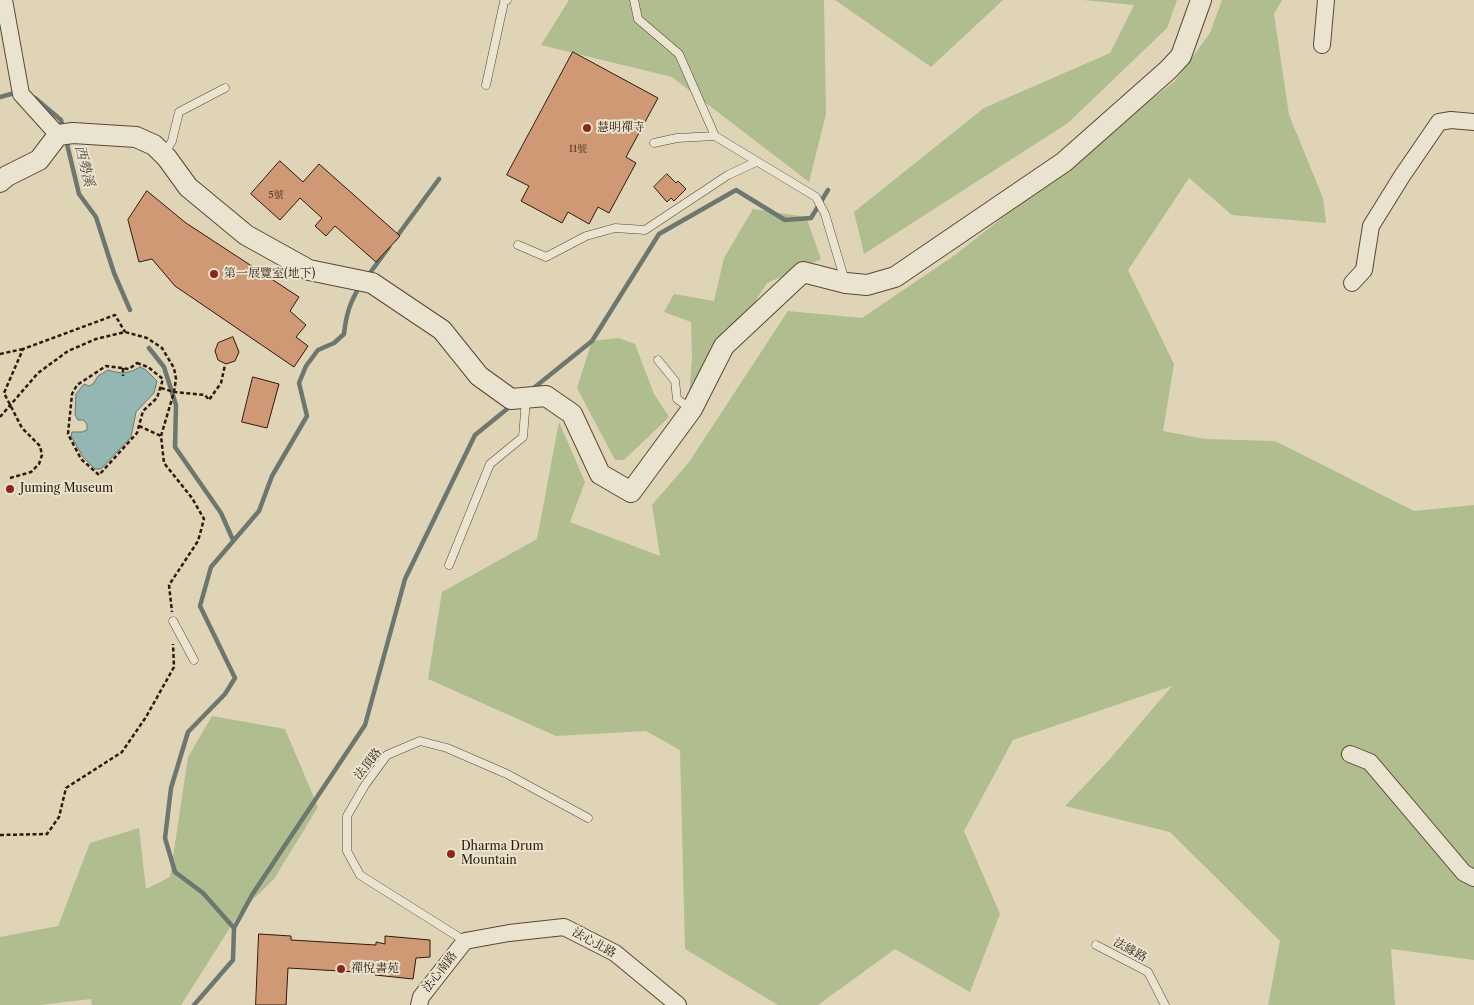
<!DOCTYPE html>
<meta charset="utf-8">
<style>
body{margin:0}
canvas{display:block;background:#dfd4b5}
</style>
<canvas width="1474" height="1005"></canvas>
<script>
const c = document.querySelector('canvas').getContext('2d');
c.lineJoin = 'round';
function fill(path, color) { c.fillStyle = color; c.fill(path, 'evenodd'); }
function stroke(path, color, width, dash) { c.strokeStyle = color; c.lineWidth = width; c.lineCap = dash ? 'butt' : 'round'; c.setLineDash(dash || []); c.stroke(path); }
function label(font, color, halo, rows, align = 'center') {
  c.font = font + ' "Libre Caslon Text","Noto Serif TC",serif'; c.lineWidth = 4; c.setLineDash([]); c.textBaseline = 'middle'; c.strokeStyle = halo; c.fillStyle = color; for (const [text, x, y, turn = 0] of rows) {
    c.save(); c.translate(x, y); c.rotate((+turn || 0) * Math.PI / 180); c.textAlign = isNaN(turn) ? turn : align; if (halo) c.strokeText(text, 0, 0); c.fillText(text, 0, 0); c.restore();
  }
}
fill(new Path2D(`
 M569,0H824L826,114L809,182L672,77L541,45Z
 M835,0H1003L931,67Z
 M1083,0H1177L1167,28L1068,123L864,254L854,212L984,108L1110,53L1134,5Z
 M1222,0H1282L1274,14L1289,115L1323,198L1326,223L1232,215L1189,178L1128,270L1174,364L1163,431L1205,439L1275,441L1414,511L1474,505V960L1391,949L1395,1005H1268L1280,941L1170,832L1065,806L1109,760L1172,686L1013,740L964,831L1000,914L970,992L895,949L818,1005H778L685,949L680,750L646,731L556,736L428,679L442,592L537,539L559,422L585,482L570,522L660,556L652,505L689,462L788,311L862,318L955,255L1175,81L1210,33Z
 M753,209L806,217L821,259L767,283L688,407L692,359L691,322L664,312L674,294L714,301L724,258Z
 M619,338L635,344L654,394L669,417L624,460H615L577,388L592,341Z
 M212,716L285,729L318,807L274,879L240,912L181,1005H92L91,999L40,1005H0V937L58,926L90,843L139,828L146,889L170,877L188,757Z`), '#b0bd8f');
const water = new Path2D(`
 M140,367L146,370L157,381L154,393L136,412L131,437L101,469H95L83,457L71,436L72,432H82L87,430V424L83,420H78L75,415L76,394L84,384L89,386L93,384L98,376L108,370C120,374 129,374 140,367Z`);
fill(water, '#94b7b3');
stroke(water, '#6c7770', 1);
stroke(new Path2D(`
 M0,97L18,92
 M35,98L61,120L63,128
 M66,140L79,194L96,217L114,273L130,310
 M395,239L439,179
 M367,277L389,247
 M149,348L164,367L176,405L175,447L221,513L233,540
 M530,391L592,341L659,234L736,190L785,220L811,218L828,190
 M234,928L252,895L365,725L405,579L475,435L512,405
 M194,1005L233,960L234,928L203,893L175,872L165,838L171,788L188,732L225,694L235,678L200,606L211,567L259,511L272,476L307,416L299,383L306,366L318,350L334,343L344,334C346,315 350,301 361,285`), '#6c7770', 4.5);
const building = new Path2D(`
 M573,52L658,98L626,157L636,163L609,213L598,207L589,224L568,212L562,223L521,201L529,186L507,175Z
 M280,161L303,182L319,164L400,236L376,262L335,226L326,236L315,226L322,218L300,198L280,220L251,194Z
 M667,174L676,183L678,181L686,189L674,201L671,198L667,202L654,187Z
 M147,191L186,223L299,297L290,311L306,325L296,337L308,346L294,367L175,286L152,259L139,262L128,220Z
 M233,337L239,352L235,361L226,364L218,360L215,351L218,343Z
 M253,377L279,384L267,428L242,422Z
 M259,934L291,936V940L376,945V942L385,944V936L430,940V957L416,958L413,979L375,975V973L288,968L286,1005H256Z`);
fill(building, '#ce9974');
stroke(building, '#31180c', 1);
const service = new Path2D(`
 M634,0L638,19L679,54L715,136L816,197L825,214L845,281
 M486,85L504,2L507,0
 M654,143L677,138L715,136
 M165,153L172,141L179,112L225,88
 M518,245L546,257L586,236L615,228L645,230L728,175L756,162
 M658,360L675,381L677,399L690,408
 M449,565L490,464L523,437L526,399
 M173,621L194,660
 M465,941L360,875L347,851V816L365,785L387,755L420,741L447,748L507,774L588,818
 M1096,945L1148,972L1165,1005`);
const minor = new Path2D(`
 M4,0L21,94L58,135
 M1322,45L1326,0
 M1352,283L1364,270L1371,226L1402,176L1439,122L1451,120L1474,122
 M1350,754L1370,762L1464,873L1474,878
 M419,1005L421,997L465,941L509,933L564,927L615,953L678,1005`);
const tertiary = new Path2D(`
 M0,182L7,176L39,160L58,135L73,133L136,137L154,145L167,158L188,187L246,235L309,270L372,283L442,330L479,376L511,399L546,396L572,414L600,474L631,492L692,409L724,346L803,272L846,283L867,285L895,277L1064,162L1168,70L1181,56L1201,0`);
stroke(service, '#5c4736', 9);
stroke(minor, '#5c4736', 18);
stroke(tertiary, '#5c4736', 22);
stroke(new Path2D(`
 M0,354L23,349
 M137,363L148,367L163,379L157,398L143,411L137,433L99,475L81,459L68,434L72,394L77,385L106,366L129,369Z
 M123,368V376
 M161,388L174,392L205,395L209,400L221,383L225,365
 M0,417L38,373L68,351L96,339L125,332L147,338L162,348L174,368L176,379L174,392L161,436L164,463L192,498L204,519L198,541L169,585L172,612
 M139,426L161,436
 M10,478L31,472L39,464L42,455L40,446L22,428L4,393L23,349L115,315L125,332
 M0,835L47,834L59,817L66,788L122,752L146,717L174,667L173,644`), '#31180c', 2.5, [4, 2.5]);
stroke(service, '#eae3cf', 8);
stroke(minor, '#eae3cf', 16);
stroke(tertiary, '#eae3cf', 20);
for (const [x, y, r, color] of [
 [587,128,5,"#8f2418"],
 [214,274,5,"#8f2418"],
 [10,489,5,"#8f2418"],
 [451,854,5,"#8f2418"],
 [341,969,5,"#8f2418"]
]) { const dot = new Path2D(); dot.arc(x, y, r, 0, 2 * Math.PI); c.fillStyle = color; c.fill(dot); stroke(dot, '#eae3cf', 2); }
label('10px', '#583826', null, [
 ["11號",578,149],
 ["5號",276,195]
]);
label('12px', '#31180c', '#eae3cf', [
 ["慧明禪寺",597,128],
 ["第一展覽室(地下)",224,274],
 ["Juming Museum",20,489],
 ["Dharma Drum",461,847],
 ["Mountain",461,861],
 ["禪悅書苑",351,969]
], 'left');
label('12px', '#31180c', '#eae3cf', [
 ["法頂路",368,764,-51],
 ["法心北路",594,943,29],
 ["法緣路",1130,950,28],
 ["法心南路",440,972,-52]
]);
label('italic 14px', '#4f483e', '#eae3cf', [
 ["西勢溪",84,166,76]
]);
</script>
